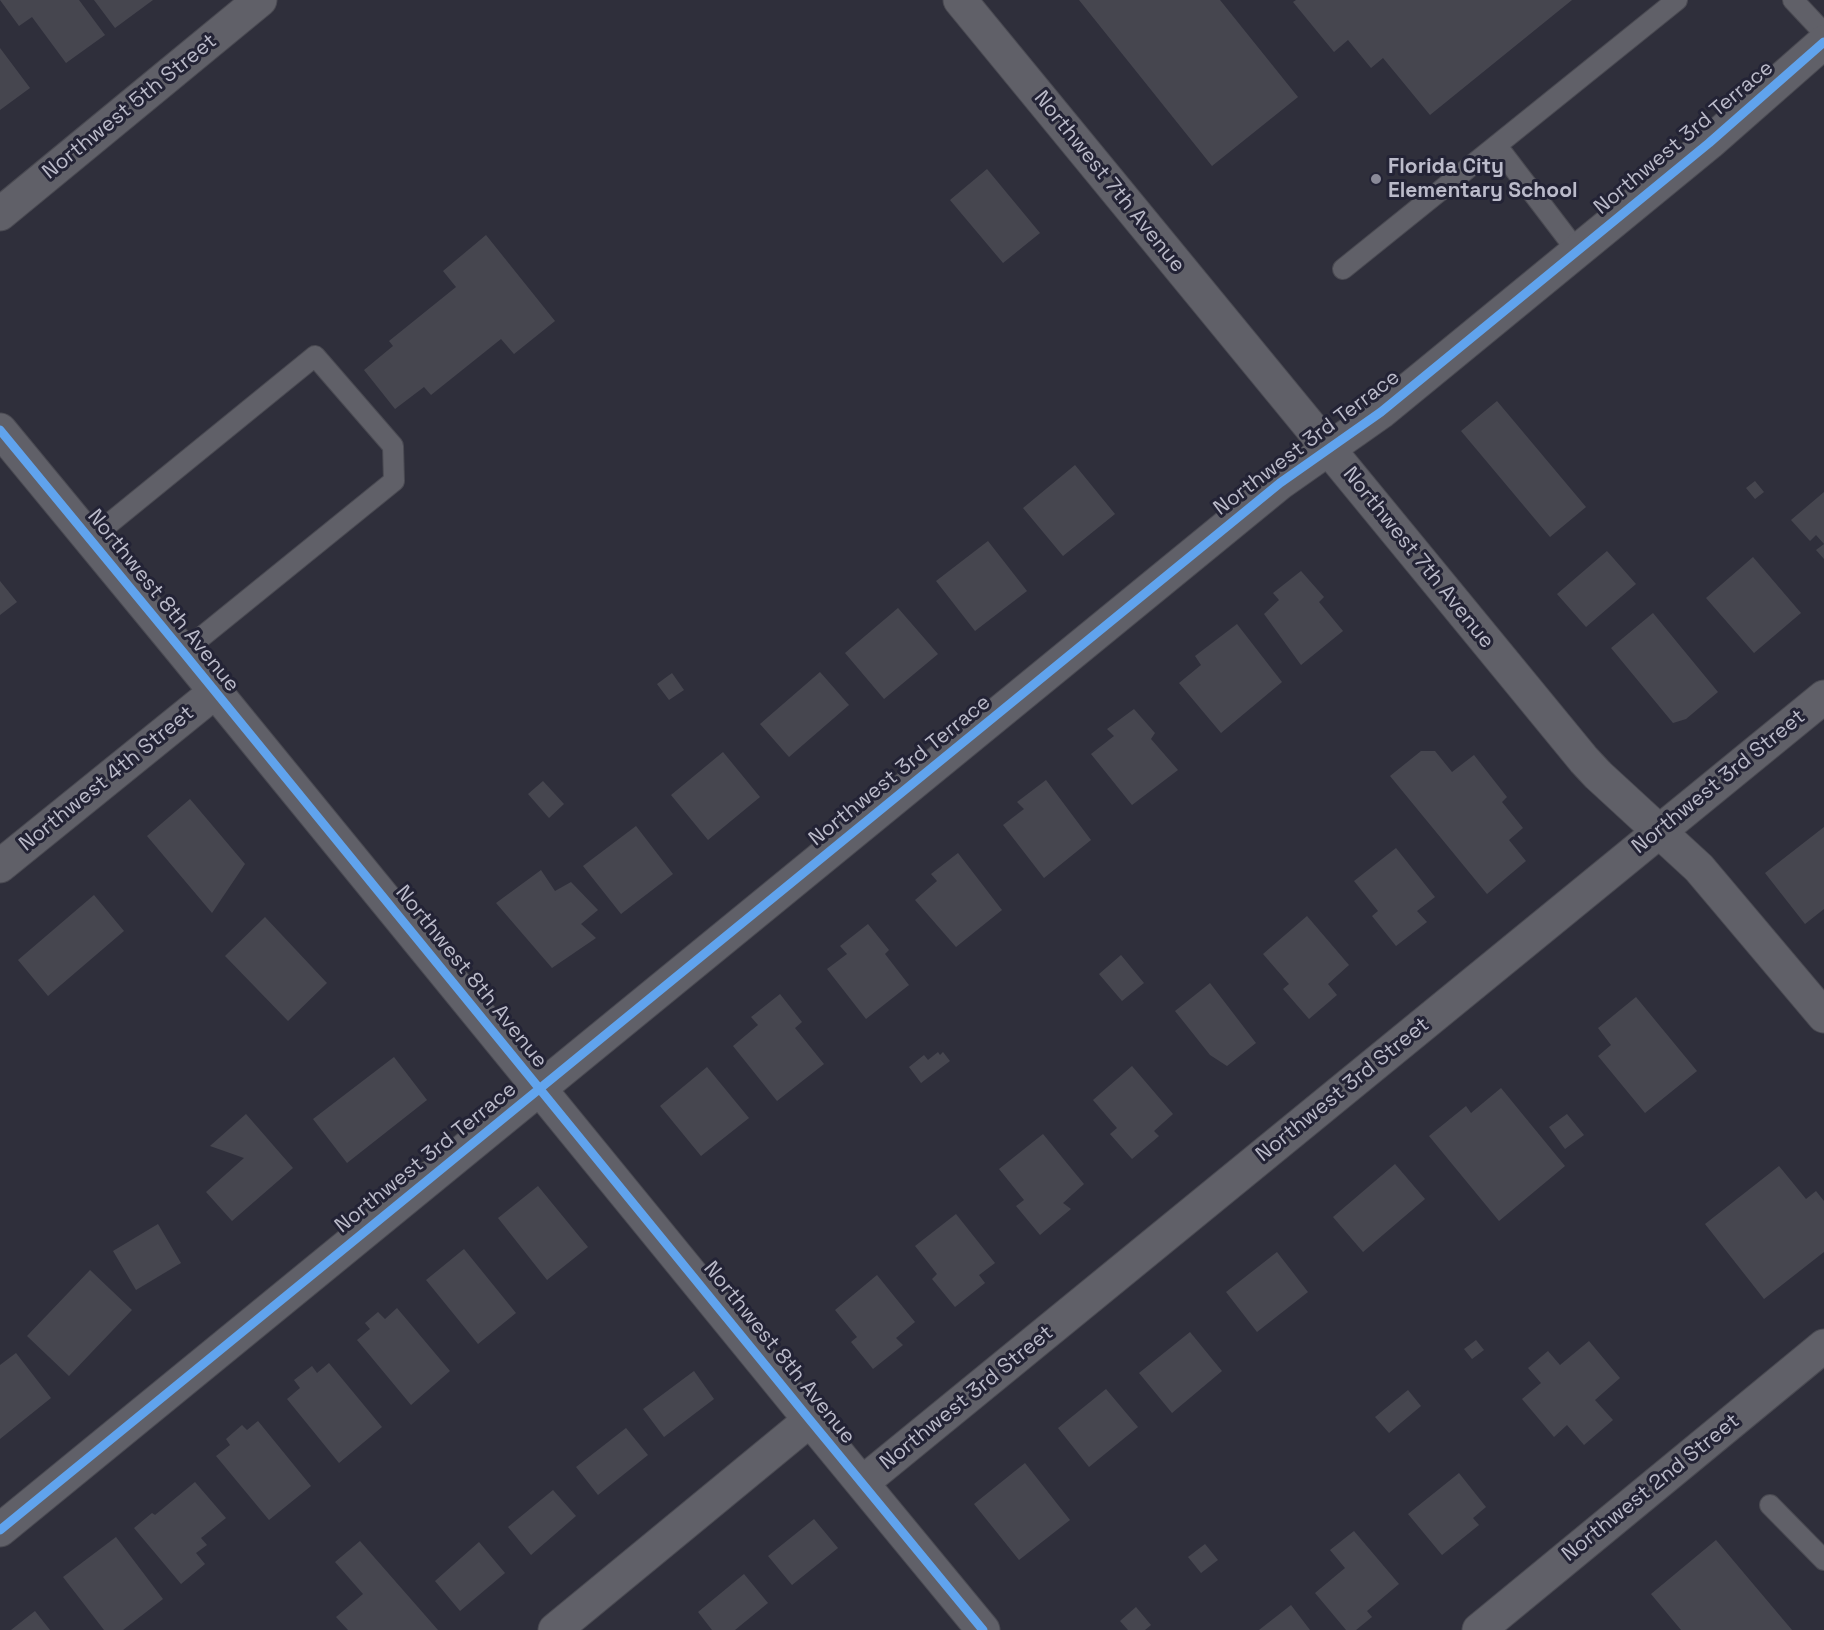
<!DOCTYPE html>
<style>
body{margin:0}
canvas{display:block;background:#2f2f3b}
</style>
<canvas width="1824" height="1630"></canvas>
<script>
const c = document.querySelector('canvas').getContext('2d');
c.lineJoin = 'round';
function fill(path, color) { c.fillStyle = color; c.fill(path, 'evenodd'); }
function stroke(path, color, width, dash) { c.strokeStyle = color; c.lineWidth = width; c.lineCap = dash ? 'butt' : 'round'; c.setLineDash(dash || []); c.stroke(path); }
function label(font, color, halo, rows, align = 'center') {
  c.font = font + ' "Space Grotesk",sans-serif'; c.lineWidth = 6; c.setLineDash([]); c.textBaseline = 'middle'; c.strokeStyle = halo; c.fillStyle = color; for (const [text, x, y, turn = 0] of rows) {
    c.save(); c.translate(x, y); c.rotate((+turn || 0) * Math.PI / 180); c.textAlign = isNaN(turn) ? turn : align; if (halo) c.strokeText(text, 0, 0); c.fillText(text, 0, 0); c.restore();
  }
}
fill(new Path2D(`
 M0,0H79L105,35L66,63L32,17L19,26Z
 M94,0H153L115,28Z
 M1079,0H1220L1298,97L1212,166Z
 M1296,0H1572L1430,115L1383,58L1371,68L1348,40L1334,52L1293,2Z
 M0,48L30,88L0,110Z
 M987,169L1040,233L1003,263L950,200Z
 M486,235L555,321L514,354L501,339L431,395L424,387L395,409L364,370L393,346L389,341L456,287L443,271Z
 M1497,401L1586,507L1550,537L1461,431Z
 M1075,465L1115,514L1063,556L1023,508Z
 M1755,481L1764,492L1755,499L1746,488Z
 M1824,492V559L1816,550L1824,544L1816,535L1810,541L1791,520Z
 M988,541L1027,591L975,631L936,581Z
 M1607,551L1636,584L1586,627L1557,594Z
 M1753,557L1801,613L1754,653L1706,598Z
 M1301,571L1324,597L1319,602L1343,631L1301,665L1264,614L1279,600L1273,593Z
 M0,581L17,602L0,615Z
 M898,608L938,654L884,699L845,653Z
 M1653,613L1718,692L1686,719L1673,723L1611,648Z
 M1237,624L1282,682L1221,733L1179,683L1201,665L1195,656Z
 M820,672L849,705L789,757L760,724Z
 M672,673L684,690L669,700L657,684Z
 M1134,709L1155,733L1151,739L1178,770L1132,805L1091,754L1114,736L1107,729Z
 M1421,751H1435L1452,772L1474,755L1507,797L1502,802L1523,828L1509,840L1526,861L1487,894L1390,776Z
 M723,752L760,797L708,840L671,795Z
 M1046,780L1091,840L1044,878L1003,825L1024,809L1017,802Z
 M543,781L564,804L549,818L528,794Z
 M190,799L245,864L212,913L147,836Z
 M636,826L673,874L621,914L583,866Z
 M1824,827V909L1805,924L1765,873Z
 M1396,848L1435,897L1417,911L1427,922L1396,946L1372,916L1378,911L1354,881Z
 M958,853L1002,910L956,947L915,900L937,881L931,874Z
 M541,870L555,891L571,882L598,910L581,924L596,938L552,968L496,903Z
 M94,895L124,931L48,996L18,960Z
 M1307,916L1349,965L1328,984L1337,995L1309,1019L1283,989L1289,984L1263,954Z
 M265,917L327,983L288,1021L225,956Z
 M868,924L889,950L885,954L909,985L866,1019L827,969L847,954L840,946Z
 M1121,955L1144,983L1122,1001L1099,974Z
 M1210,983L1256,1043L1227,1066L1210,1055L1175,1011Z
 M780,994L802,1022L795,1028L824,1064L777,1101L733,1046L758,1025L751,1017Z
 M1636,997L1697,1071L1645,1113L1598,1056L1611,1045L1598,1028Z
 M938,1052L940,1055L943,1052L950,1061L921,1083L909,1067L924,1055L928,1060Z
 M394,1057L427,1100L347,1163L313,1119Z
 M1132,1066L1173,1114L1154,1131L1159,1136L1132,1159L1110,1134L1117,1128L1093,1100Z
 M707,1067L749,1118L701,1156L660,1106Z
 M1501,1088L1565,1166L1499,1221L1429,1136L1466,1106L1471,1113Z
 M246,1114L293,1168L232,1221L206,1192L244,1158L210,1146Z
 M1567,1114L1584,1135L1565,1149L1549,1127Z
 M1043,1134L1084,1184L1063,1203L1071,1209L1040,1235L1016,1206L1024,1200L999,1169Z
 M1395,1164L1425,1199L1363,1252L1333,1217Z
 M1779,1166L1806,1199L1816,1191L1824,1201V1252L1764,1299L1705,1224Z
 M538,1186L588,1247L547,1280L498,1218Z
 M956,1214L995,1263L979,1275L985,1283L955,1307L932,1279L937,1274L915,1246Z
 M158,1224L181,1263L136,1290L113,1251Z
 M464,1249L516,1313L478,1344L426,1280Z
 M1277,1252L1308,1292L1257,1332L1226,1292Z
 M90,1270L132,1310L69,1376L27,1336Z
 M877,1275L915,1322L896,1338L903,1345L873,1369L851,1342L857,1337L835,1310Z
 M397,1308L450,1371L411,1405L357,1340L370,1329L365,1323L378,1312L385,1319Z
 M1190,1332L1222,1371L1172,1413L1139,1373Z
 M1476,1340L1484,1350L1472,1359L1464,1349Z
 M1589,1341L1620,1378L1595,1400L1613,1420L1584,1445L1567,1425L1554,1437L1522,1399L1541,1383L1528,1368L1548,1351L1560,1365Z
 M16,1353L51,1398L0,1439V1365Z
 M329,1363L382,1427L339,1463L287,1399L300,1388L294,1380L312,1366L317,1373Z
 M694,1371L714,1399L664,1437L643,1409Z
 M1106,1389L1138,1427L1089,1467L1058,1428Z
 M1408,1390L1421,1406L1389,1433L1375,1417Z
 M258,1421L311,1486L269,1520L216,1456L230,1445L226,1439L242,1425L247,1430Z
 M626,1428L648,1455L598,1495L576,1467Z
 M1025,1463L1070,1520L1019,1560L974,1504Z
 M1459,1473L1486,1507L1473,1518L1479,1525L1442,1555L1408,1514Z
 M195,1482L226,1518L201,1538L207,1545L196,1553L205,1564L181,1584L134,1528L152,1513L155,1515Z
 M553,1490L576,1516L531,1555L508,1527Z
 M814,1519L838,1548L792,1585L768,1556Z
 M1354,1531L1399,1584L1367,1611L1372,1617L1356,1630H1346L1315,1593L1345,1568L1330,1550Z
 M116,1537L163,1599L123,1630H104L63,1577Z
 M1716,1540L1792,1630H1681L1651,1594Z
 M360,1541L438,1630H348L336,1617L363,1594L335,1562Z
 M479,1542L505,1573L460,1611L435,1581Z
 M1205,1544L1218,1560L1201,1573L1188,1557Z
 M744,1574L768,1603L735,1630H712L698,1612Z
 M1291,1605L1310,1630H1259Z
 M1136,1607L1151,1625L1145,1630H1128L1120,1621Z
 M35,1611L50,1630H11Z`), '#46464f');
const lane = new Path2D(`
 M1793,0L1824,33
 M1497,146L1577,251
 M1343,269L1677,0
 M89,540L315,356L393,446L394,481L183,652
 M1770,1505L1824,1560`);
const street = new Path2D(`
 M960,0L1584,760L1598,775L1699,868L1824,1016
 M0,214L260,0
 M0,430L183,652L810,1420L983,1630
 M0,866L215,692
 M862,1483L1824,697
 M0,1530L1280,483L1381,412L1709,143L1824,42
 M555,1630L810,1420
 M1479,1630L1824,1346`);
stroke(lane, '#4a4a52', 22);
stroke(street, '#4a4a52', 35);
stroke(lane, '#606068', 20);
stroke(street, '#606068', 33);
stroke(new Path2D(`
 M0,430L183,652L810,1420L983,1630
 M0,1530L1280,483L1381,412L1709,143L1824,42`), '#60a3ed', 9);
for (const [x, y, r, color] of [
 [1376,179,6,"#8a8a98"]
]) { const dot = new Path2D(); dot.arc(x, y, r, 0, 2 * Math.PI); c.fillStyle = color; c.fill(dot); stroke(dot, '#232335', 2); }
label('21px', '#bbbbca', '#232335', [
 ["Northwest 5th Street",130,107,-39],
 ["Northwest 3rd Terrace",1684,138,-40],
 ["Northwest 7th Avenue",1109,182,51],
 ["Northwest 3rd Terrace",1307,443,-37],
 ["Northwest 7th Avenue",1418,558,51],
 ["Northwest 8th Avenue",163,601,51],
 ["Northwest 3rd Terrace",900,771,-39],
 ["Northwest 4th Street",107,779,-39],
 ["Northwest 3rd Street",1719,782,-39],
 ["Northwest 8th Avenue",471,977,51],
 ["Northwest 3rd Street",1343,1090,-39],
 ["Northwest 3rd Terrace",426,1158,-39],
 ["Northwest 8th Avenue",779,1353,51],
 ["Northwest 3rd Street",967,1398,-39],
 ["Northwest 2nd Street",1651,1488,-39]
]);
label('bold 21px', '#bbbbca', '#232335', [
 ["Florida City",1388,167],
 ["Elementary School",1388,191]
], 'left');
</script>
